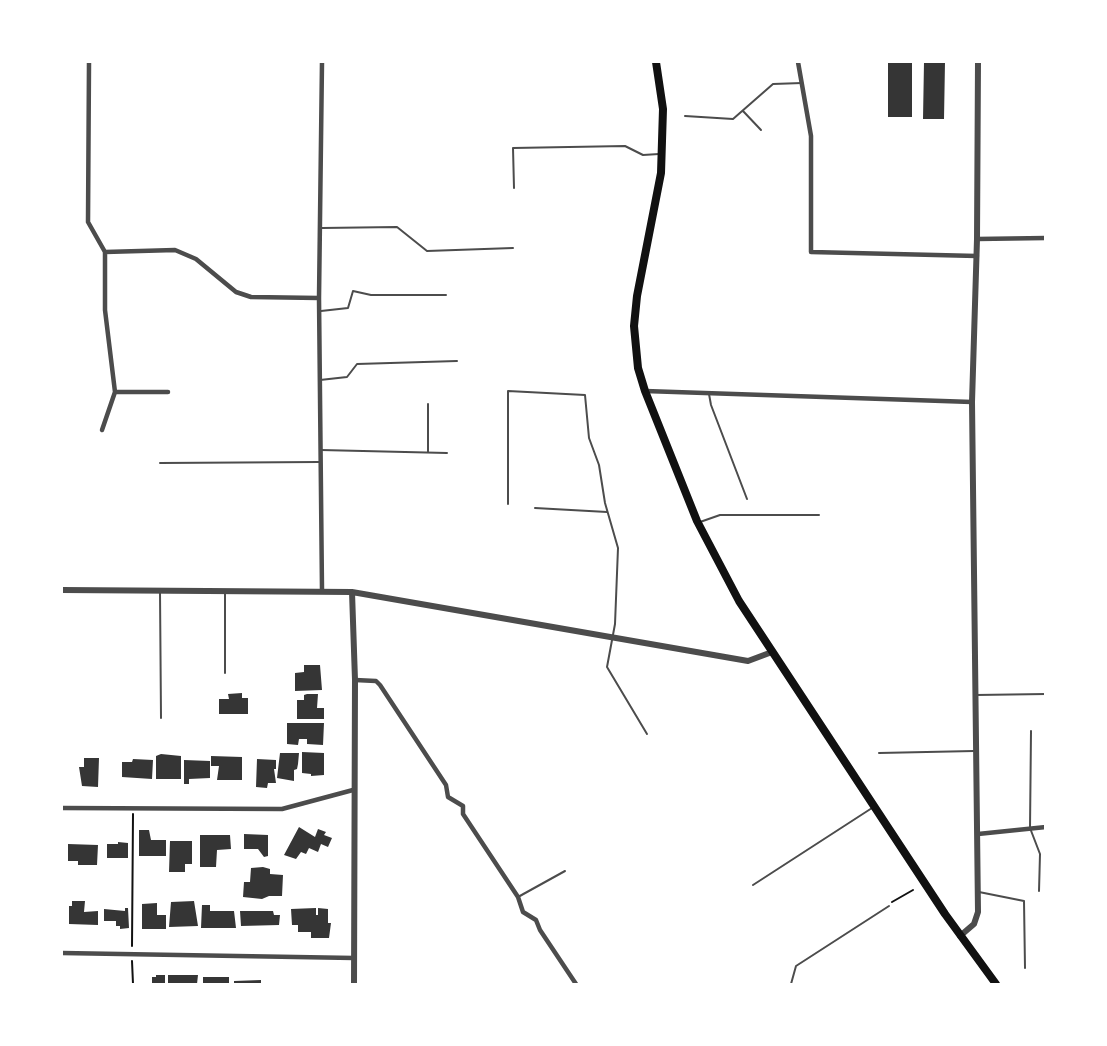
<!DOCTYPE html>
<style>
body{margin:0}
#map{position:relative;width:1107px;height:1046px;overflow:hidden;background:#fff;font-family:Literata,serif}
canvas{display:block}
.frame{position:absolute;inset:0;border:63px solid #fff;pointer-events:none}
</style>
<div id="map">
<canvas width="1107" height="1046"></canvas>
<div class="frame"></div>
</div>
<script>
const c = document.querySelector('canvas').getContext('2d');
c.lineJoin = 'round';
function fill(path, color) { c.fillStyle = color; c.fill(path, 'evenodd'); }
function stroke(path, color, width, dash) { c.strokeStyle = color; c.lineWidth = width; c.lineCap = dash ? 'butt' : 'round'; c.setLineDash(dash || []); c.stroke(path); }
fill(new Path2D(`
 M888,62H912V117H888Z
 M924,62H945L944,119H923Z
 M304,665H320L322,690L295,691V673L304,672Z
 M242,693V698H248V714H219V699H229L228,694Z
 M307,694H318L317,708H324V719H297V700H304V695Z
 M287,723H324L323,745L307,744V739H299L298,745L287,744Z
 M302,752L324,753V775L311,776V774L302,773Z
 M280,753H299L298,764L297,769L294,770V781L277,778Z
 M161,754L181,756V779H156V756Z
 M211,756L242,757V780H217L219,766H211Z
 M84,758H99L98,787L82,786L79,767H84Z
 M133,759L153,760L152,779L122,777V762H132Z
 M257,759L276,760V769H274L276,783H268L267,788L256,787Z
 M184,760L210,761V778L189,779V784H184Z
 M299,827L315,837L318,829L326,832L324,835L332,838L328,847L321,844L318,852L309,848L306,854L301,852L296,859L284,855Z
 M139,830H149L151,840H166V856H139Z
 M244,834L268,835V856L264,857L258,849H244Z
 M200,835H230L231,849L217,850L216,867H200Z
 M170,841H192V864H185V872H169Z
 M118,842L128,843V858H107V844H118Z
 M68,844L98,845L97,865H78V861H68Z
 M263,867L270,869V874L283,875L282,896H269L262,899L243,897L244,882H250L251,868Z
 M72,901H85L84,912L98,911V925L69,924V906H72Z
 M194,901L198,926L169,927L171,902Z
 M157,903V915H166V929H142V904Z
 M202,905H210V911H234L236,928H201Z
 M125,908H128L129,928L120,929V926H116V921H104V909L125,911Z
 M316,908V915H318V908L328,909V923H331L329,938H311V932H298V925H292L291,909Z
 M240,911H273L274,915H280L279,925L241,926Z
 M156,975H165V984H152V977H156Z
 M168,975H198L197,984H168Z
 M203,977H229V984H203Z
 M261,980V984H234V981Z`), '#353535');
stroke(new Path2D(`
 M892,902L913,890
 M132,946L133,814
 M132,961L133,984`), '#111', 2);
stroke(new Path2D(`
 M743,111L761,130
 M685,116L733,119L773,84L802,83
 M514,188L513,148L625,146L643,155L659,154
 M322,228L397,227L427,251L513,248
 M321,311L348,308L353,291L371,295H446
 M320,380L347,377L357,364L457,361
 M709,394L711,405L747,499
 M428,404V452
 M321,450L447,453
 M160,463L319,462
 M508,504V391L585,395L589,438L599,465L605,503L618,548L615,624L607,667L647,734
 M535,508L607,512
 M700,522L720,515H819
 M160,592L161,718
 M225,673V592
 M976,695L1046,694
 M1031,731L1030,828L1040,854L1039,891
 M879,753L974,751
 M753,885L872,808
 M979,892L1024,901L1025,968
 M518,897L565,871
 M791,984L796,966L889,906`), '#4c4c4c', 2);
stroke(new Path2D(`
 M89,62L88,222L105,252V310L115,392L102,430
 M798,62L811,136V252L977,256
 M977,239L1046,238
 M105,252L175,250L196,259L236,292L251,297L319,298
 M645,391L972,402
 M115,392H168
 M322,590L319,298L322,62
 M355,680L376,681L380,685L446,785L448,797L463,806V814L518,897L523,912L536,920L540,930L576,984
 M62,808L282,809L353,790
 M978,834L1046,827
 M62,953L354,958`), '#4c4c4c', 4.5);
stroke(new Path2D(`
 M62,590L352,592L748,661L772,652
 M352,592L355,680L354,984
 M960,936L974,924L978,912L972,402L977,239L978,62`), '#4c4c4c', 6);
stroke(new Path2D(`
 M656,62L663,109L661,173L637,296L634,326L638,368L645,391L697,521L739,601L945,914L996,984`), '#111', 8);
</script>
